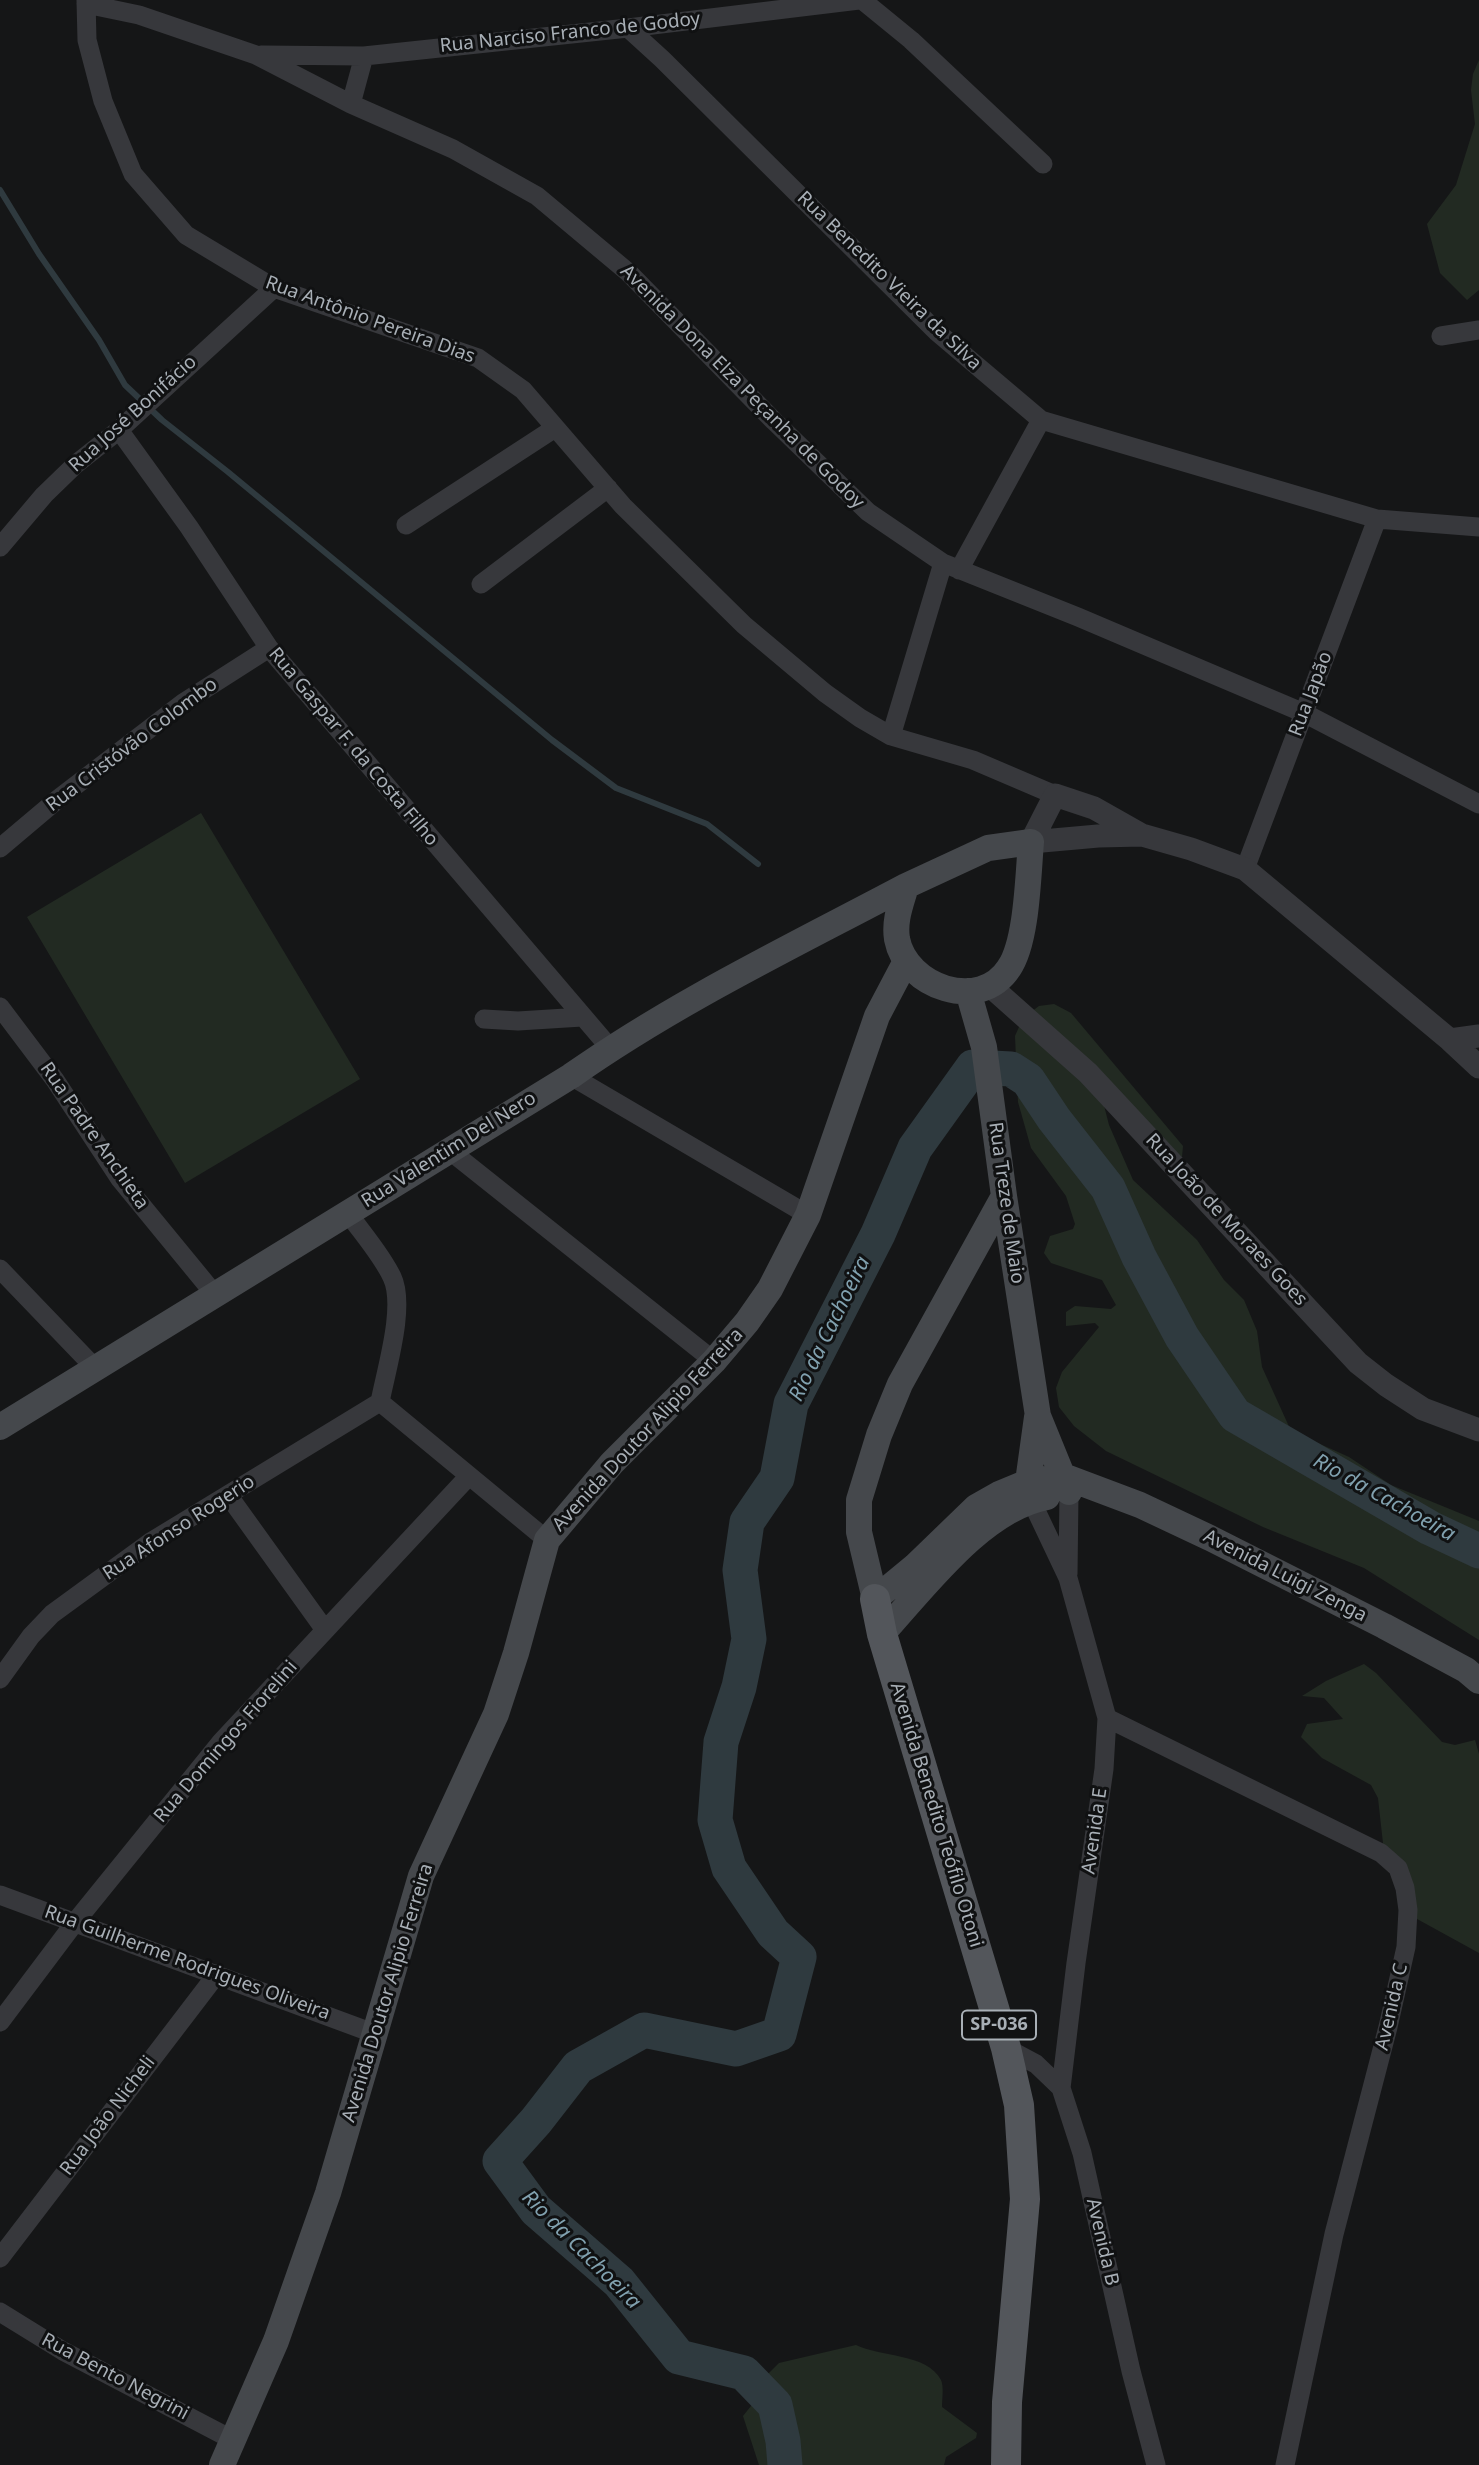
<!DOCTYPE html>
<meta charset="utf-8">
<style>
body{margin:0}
canvas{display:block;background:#151617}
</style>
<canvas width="1479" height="2465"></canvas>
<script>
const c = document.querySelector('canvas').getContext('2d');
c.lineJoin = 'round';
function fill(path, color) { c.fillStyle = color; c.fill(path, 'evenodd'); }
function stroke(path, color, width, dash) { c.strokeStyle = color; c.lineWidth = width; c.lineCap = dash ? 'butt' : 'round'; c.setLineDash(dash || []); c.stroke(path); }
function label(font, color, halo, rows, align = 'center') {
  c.font = font + ' "Noto Sans",sans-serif'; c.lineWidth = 6; c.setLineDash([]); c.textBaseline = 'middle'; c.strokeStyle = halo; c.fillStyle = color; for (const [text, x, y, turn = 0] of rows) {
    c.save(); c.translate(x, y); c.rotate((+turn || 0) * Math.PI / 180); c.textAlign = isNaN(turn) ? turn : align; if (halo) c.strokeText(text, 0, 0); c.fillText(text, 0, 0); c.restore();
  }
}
fill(new Path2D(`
 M1479,60V290L1467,300L1440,273L1427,224L1456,185L1475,124L1471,90L1473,74Z
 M201,813L360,1079L185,1183L27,917Z
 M1054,1004L1071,1013L1183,1146L1182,1157L1168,1155L1101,1094L1109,1125L1133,1180L1197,1240L1224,1280L1244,1300L1257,1331L1262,1367L1291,1431L1349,1457L1391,1485L1479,1521V1640L1364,1568L1263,1527L1106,1451L1074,1426L1059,1407L1056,1388L1062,1372L1099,1327L1095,1323L1066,1326V1312L1075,1306L1111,1309L1116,1305L1102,1280L1051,1263L1044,1253L1050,1236L1073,1229L1075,1224L1066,1196L1031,1148L1018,1102L1015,1036L1023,1018L1039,1006Z
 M1364,1664L1376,1673L1442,1742L1455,1745L1475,1740L1479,1754V1953L1408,1914L1384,1852L1378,1798L1371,1785L1322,1758L1301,1737L1307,1724L1343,1719L1324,1698L1302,1696L1326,1681Z
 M856,2345C879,2357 927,2353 941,2380C944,2387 942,2399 942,2407L977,2433L976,2438L946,2457L944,2465H759L743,2416L751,2406L757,2385L779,2363Z`), '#222a22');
stroke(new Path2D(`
 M0,190L39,254L99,340L125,385L162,420L228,472L552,740L616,788L707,824L758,864`), '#2f3a3f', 6);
stroke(new Path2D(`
 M785,2465L783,2441L775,2405L744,2373L679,2357L619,2282L536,2210L500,2161L536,2121L578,2067L644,2030L736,2049L779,2034L799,1957L773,1933L729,1868L715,1820L721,1742L739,1687L749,1639L740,1570L747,1522L777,1478L791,1404L878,1234L915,1148L973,1067L1011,1069L1028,1080L1054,1119L1108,1188L1139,1257L1182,1337L1235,1415L1430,1528L1479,1551`), '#2f3a3f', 35);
stroke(new Path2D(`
 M86,0L87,40L103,101L133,174L186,235L274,288L478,358L523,390L623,506L744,625L825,693L860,718L891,736L973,760L1055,795
 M862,0L911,40L1043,164
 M86,4L139,15L256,55L351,104L453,149L537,196L629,273L774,421L868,512L943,563L1078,617L1304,713L1479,804
 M628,28L662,59L937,332L1041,420L1377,519L1479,527
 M261,55L364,56L628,28L859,0
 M351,104L364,56
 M1441,336L1479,330
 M119,430L189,527L269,648L610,1048
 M406,525L555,428
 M0,547L44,495L76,464L119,430L274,288
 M959,570L1041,420
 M481,584L608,488
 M891,736L943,563
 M0,848L58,799L183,703L269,648
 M1245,869L1377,519
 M0,1007L55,1080L120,1179L216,1296
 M484,1019L518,1021L582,1017
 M571,1076L808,1215
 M449,1150L714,1361
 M0,1269L96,1369
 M380,1402L547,1540
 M228,1495L325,1630
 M1031,1500L1068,1578L1107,1718L1104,1769L1076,1963L1061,2088
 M1068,1574L1069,1493
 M0,1679L31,1636L52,1614L152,1541L380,1402C386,1370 406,1306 392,1277C381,1254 362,1233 348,1213
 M1107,1718L1381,1853L1398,1868L1405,1888L1408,1910L1406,1947L1388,2027L1334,2234L1285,2465
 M0,1895L373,2033
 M0,2022L76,1921L221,1742L468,1477
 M1006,2048L1036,2064L1061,2088L1082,2153L1131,2371L1156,2465
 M0,2258L217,1974
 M0,2312L63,2351L233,2440`), '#37383c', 19);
stroke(new Path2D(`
 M1031,842L1098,836L1142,835L1191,849L1245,869L1450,1040L1479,1067
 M1031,842L1055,795L1094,808L1140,834
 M989,985L1088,1073L1358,1363L1386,1385L1423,1409L1479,1430
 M1450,1040L1479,1036`), '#37383c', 23);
stroke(new Path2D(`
 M1031,842C1028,876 1027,942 1009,968C980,1013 906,987 897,939C894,920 901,904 906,886L988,848Z
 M968,991L984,1047L1004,1196L1038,1416L1069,1492
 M1004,1196L900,1384L879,1435L859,1500V1532L875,1599L915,1566L976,1507L999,1494L1028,1482L1063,1476L1140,1505L1210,1538L1384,1626L1466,1670L1479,1681
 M0,1427L571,1076C676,1002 793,946 906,886
 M1030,1497L1028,1482L1037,1417
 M882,1634C925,1587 982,1509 1047,1497
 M222,2465L276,2341L328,2193L421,1876L496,1714L516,1653L547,1540L612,1463L714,1361L747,1322L770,1289L808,1215L877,1016L906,961`), '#45484c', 26);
stroke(new Path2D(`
 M875,1599L882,1634L1006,2048L1019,2105L1025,2199L1007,2402L1006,2465`), '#53565b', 30);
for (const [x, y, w] of [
 [999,2025,74]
]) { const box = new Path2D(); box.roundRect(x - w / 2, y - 14.5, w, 29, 5); c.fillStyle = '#101112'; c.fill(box); stroke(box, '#a8afb6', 2); }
label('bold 18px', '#a8afb6', null, [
 ["SP-036",999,2025]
]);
label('19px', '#a8afb6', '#101112', [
 ["Rua Narciso Franco de Godoy",570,33,-6],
 ["Rua Benedito Vieira da Silva",889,281,44],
 ["Rua Antônio Pereira Dias",370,320,20],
 ["Avenida Dona Elza Peçanha de Godoy",742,387,45],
 ["Rua José Bonifácio",133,414,-42],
 ["Rua Japão",1311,694,-69],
 ["Rua Cristóvão Colombo",132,745,-37],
 ["Rua Gaspar F. da Costa Filho",353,747,50],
 ["Rua Padre Anchieta",94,1136,55],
 ["Rua Valentim Del Nero",449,1150,-32],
 ["Rua Treze de Maio",1006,1203,82],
 ["Rua João de Moraes Goes",1226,1220,47],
 ["Avenida Doutor Alipio Ferreira",648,1430,-47],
 ["Rua Afonso Rogerio",179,1528,-33],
 ["Avenida Luigi Zenga",1285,1576,27],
 ["Rua Domingos Fiorelini",226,1742,-49],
 ["Avenida Benedito Teófilo Otoni",936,1815,73],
 ["Avenida E",1095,1831,-82],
 ["Rua Guilherme Rodrigues Oliveira",187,1963,20],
 ["Avenida Doutor Alipio Ferreira",388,1993,-73],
 ["Avenida C",1392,2007,-77],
 ["Rua João Nicheli",108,2116,-53],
 ["Avenida B",1102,2242,77],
 ["Rua Bento Negrini",115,2377,28]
]);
label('italic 21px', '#81a1af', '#101112', [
 ["Rio da Cachoeira",830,1329,-64],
 ["Rio da Cachoeira",1384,1498,29],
 ["Rio da Cachoeira",581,2250,45]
]);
</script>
